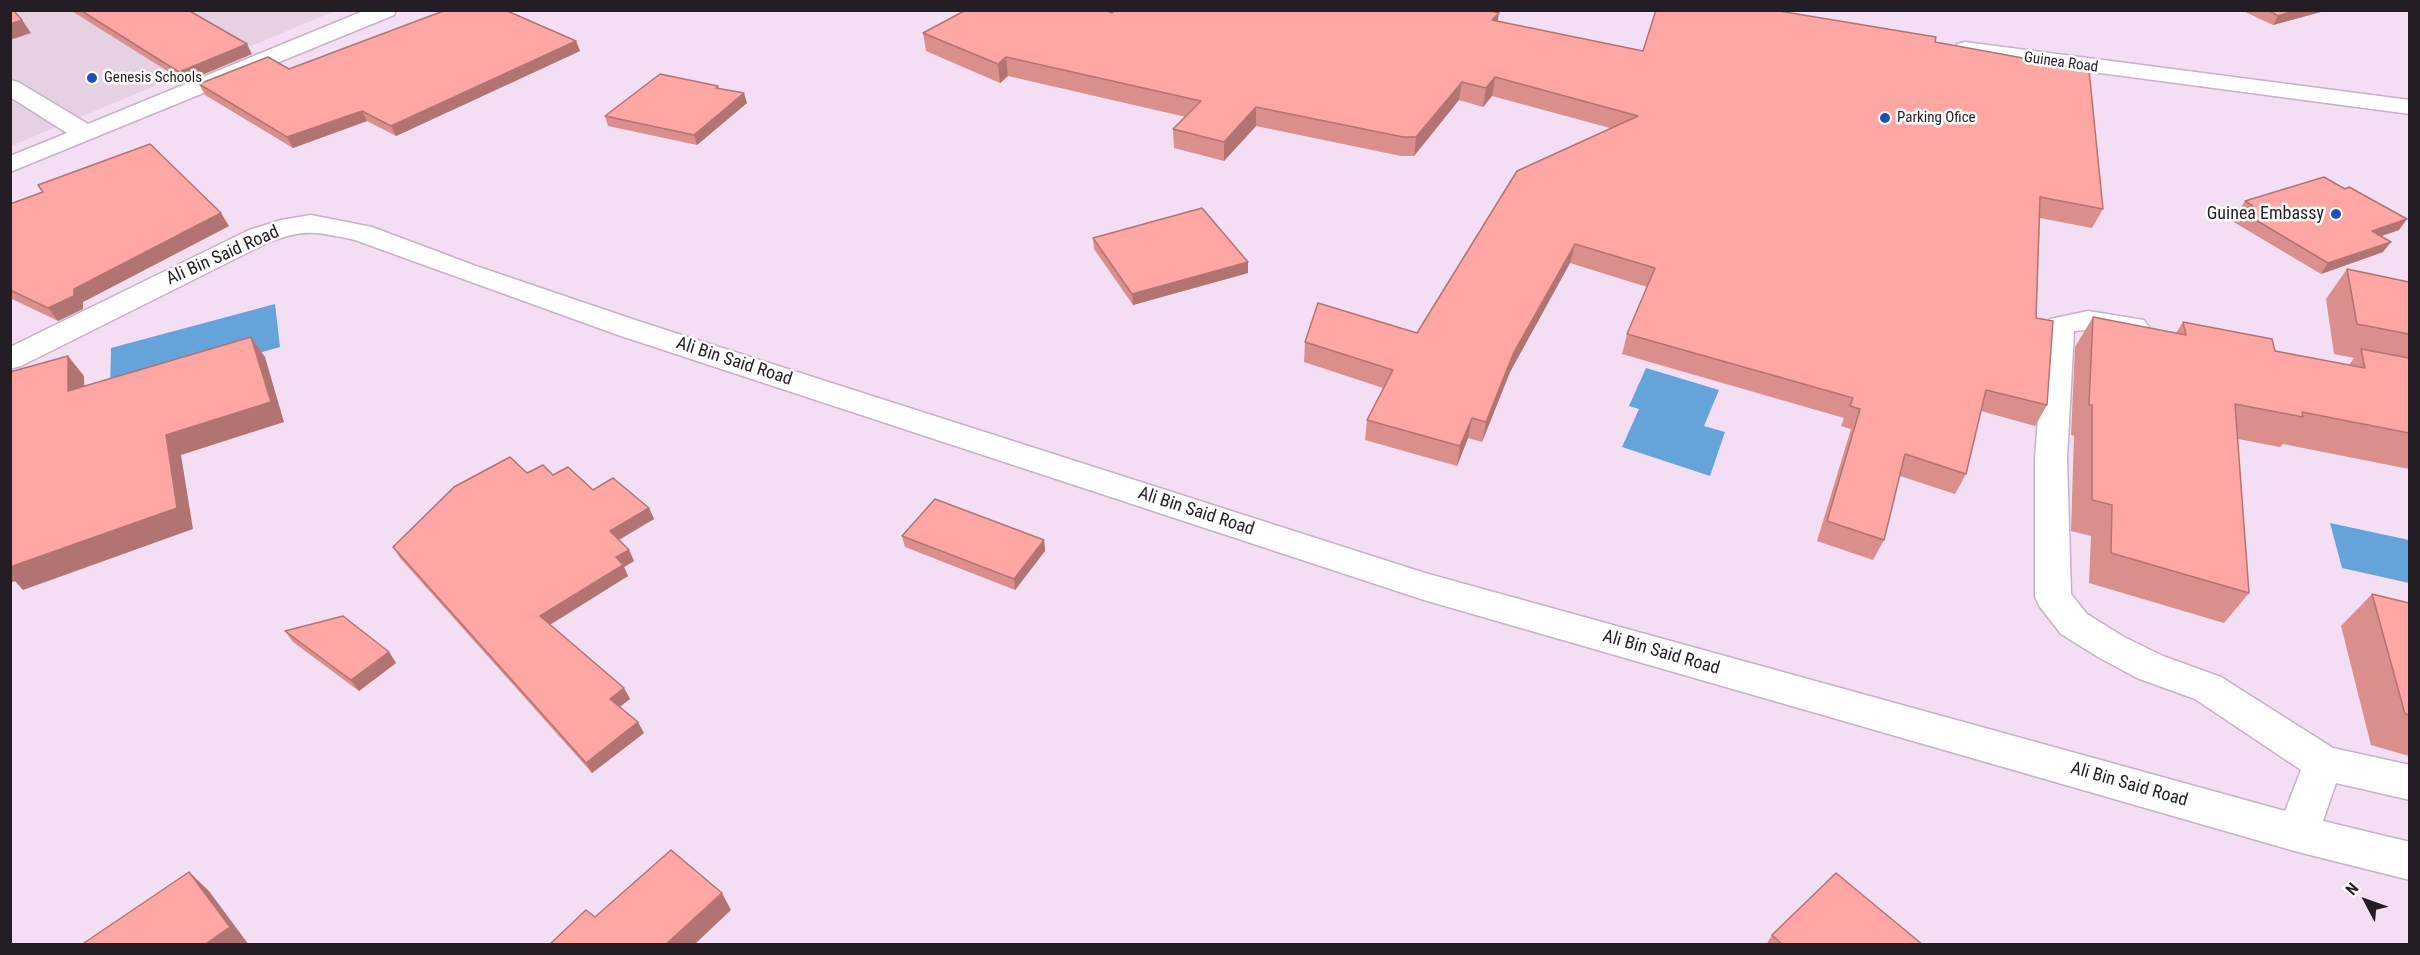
<!DOCTYPE html>
<style>
body{margin:0}
#map{position:relative;width:2420px;height:955px;overflow:hidden;background:#f4def4;font-family:"Roboto Condensed",sans-serif}
canvas{display:block}
.frame{position:absolute;inset:0;border:12px solid #251d25;pointer-events:none}
.north{position:absolute;left:2336px;top:871px;width:60px;height:60px;-webkit-text-stroke:4px #fff;paint-order:stroke;rotate:311deg;font-size:16px;font-weight:700;line-height:24px;text-align:center;color:#251d25}
.north::after{content:'';display:block;margin:auto;width:21px;height:27px;background:#251d25;clip-path:polygon(50% 0,100% 100%,50% 72%,0 100%)}
</style>
<div id="map">
<canvas width="2420" height="955"></canvas>
<div class="frame"></div>
<div class="north">N</div>
</div>
<script>
const c = document.querySelector('canvas').getContext('2d');
c.lineJoin = 'round';
function fill(path, color) { c.fillStyle = color; c.fill(path, 'evenodd'); }
function stroke(path, color, width, dash) { c.strokeStyle = color; c.lineWidth = width; c.lineCap = dash ? 'butt' : 'round'; c.setLineDash(dash || []); c.stroke(path); }
function label(font, color, halo, rows, align = 'center') {
  c.font = font + ' "Roboto Condensed",sans-serif'; c.lineWidth = 5; c.setLineDash([]); c.textBaseline = 'middle'; c.strokeStyle = halo; c.fillStyle = color; for (const [text, x, y, turn = 0] of rows) {
    c.save(); c.translate(x, y); c.rotate((+turn || 0) * Math.PI / 180); c.textAlign = isNaN(turn) ? turn : align; if (halo) c.strokeText(text, 0, 0); c.fillText(text, 0, 0); c.restore();
  }
}
fill(new Path2D(`
 M11,11H335L11,146Z`), '#e5d1e1');
fill(new Path2D(`
 M275,304L280,347L110,395L111,348Z
 M1646,368L1719,390L1704,426L1725,432L1710,476L1622,447L1639,409L1629,406Z
 M2330,523L2409,540V583L2342,568Z`), '#65a3db');
const minor = new Path2D(`
 M366,10H396L394,15L10,172V156L67,133L10,97V80L18,82L88,124Z
 M1965,42L2410,100V114L1957,54L1954,49L1957,44Z
 M311,215L372,227L476,266L638,321L1425,573L2285,811L2301,770L2195,699L2137,678L2098,657L2061,634L2040,607L2035,597V458L2045,325L2050,319L2088,311L2144,320L2149,327L2144,334C2122,339 2098,327 2074,331L2067,458L2071,594L2087,614L2124,637L2163,656L2221,677L2333,748L2410,765V800L2336,783L2323,821L2410,842V880L2298,852L1424,600L618,335L355,240C317,232 306,228 269,242L21,366L10,369V347L249,230L281,220Z`);
stroke(minor, '#c6b1c6', 3);
fill(minor, '#fff');
fill(new Path2D(`
 M70,10H188L252,54L185,82Z
 M2241,10H2328L2273,25Z
 M1112,13L1497,21L1643,51L1935,42L2103,209L2092,228L2040,218L2036,318L2047,405L2035,426L1981,411L1966,474L1955,494L1900,476L1884,540L1873,560L1817,541L1851,429L1841,426L1844,418L1622,354L1627,334L1647,287L1570,263L1510,372L1482,442L1468,438L1457,466L1365,440L1367,420L1383,388L1304,362L1305,342L1417,333L1610,128L1492,96L1483,107L1459,100L1414,156H1401L1256,126L1224,161L1174,148L1173,129L1186,117L1008,76L1000,83L926,51L923,33Z
 M576,41L580,51L396,136L367,121L293,148L205,95L199,84L289,69Z
 M718,86L719,88L747,103L697,145L608,126L605,116Z
 M38,185L229,226L83,302V309L58,321L10,298V204L42,192Z
 M2245,201L2399,230L2381,236L2383,252L2321,274L2232,221Z
 M1093,238L1248,273L1133,305L1094,249Z
 M2347,269L2409,282V469L2283,444L2280,447L2238,439L2249,593L2224,623L2089,583L2091,536L2071,531L2074,436L2071,435L2075,347L2093,317L2176,333L2183,322L2275,351L2349,365L2354,358L2334,354L2326,299Z
 M527,473L553,475L593,490L649,508L654,519L619,540L629,550L634,561L624,567L628,576L550,625L624,688L630,699L619,707L644,733L592,773L400,558L393,547Z
 M902,536L1044,540L1045,551L1015,590L905,547Z
 M2372,594L2409,603V756L2371,745L2341,626Z
 M285,631L389,652L396,663L359,691L293,642Z
 M1772,935L1923,945H1766Z`), '#da8f8c');
fill(new Path2D(`
 M2297,10H2328L2273,25L2278,16Z
 M1499,13L1496,31L1492,20Z
 M22,20L31,33L10,40V24Z
 M576,41L580,51L396,136L391,126Z
 M247,44L252,54L185,82L179,72Z
 M1006,57L1008,76L1000,83L998,64Z
 M1495,77L1492,96L1483,107L1486,88Z
 M1462,82L1459,100L1414,156L1416,137Z
 M744,93L747,103L697,145L694,135Z
 M1256,107V126L1224,161V142Z
 M362,111L367,121L293,148L287,137Z
 M221,213L229,226L83,302V309L58,321L48,308L74,289Z
 M2407,219L2399,230L2364,242L2372,231Z
 M2391,242L2383,252L2321,274L2328,263Z
 M1575,244L1570,263L1510,372L1482,442L1486,422L1514,352Z
 M1248,262V273L1133,305L1132,294Z
 M251,337L265,357L284,422L181,455L193,529L23,590L15,581L10,583V567L166,435Z
 M68,356L84,376L85,412L68,391Z
 M1472,418L1468,438L1457,466L1460,446Z
 M649,508L654,519L615,542L610,531Z
 M1044,540L1045,551L1015,590L1014,579Z
 M629,550L634,561L624,567L628,576L546,627L540,616L616,557Z
 M389,652L396,663L359,691L351,680Z
 M624,688L630,699L616,710L610,699Z
 M638,722L644,733L592,773L586,763Z
 M189,872L209,891L249,945H208Z
 M722,893L731,910L694,945H665Z`), '#b27472');
const building = new Path2D(`
 M10,10H13L22,20L10,24Z
 M80,10H188L247,44L179,72Z
 M446,10H505L576,41L391,126L362,111L287,137L199,84L268,57L289,69Z
 M966,10H1106L1112,13L1115,10H1488L1499,13L1492,20L1643,51L1656,10H1773L1936,37L1935,42L2089,70L2103,209L2040,197L2036,318L2053,321L2047,405L1986,390L1966,474L1905,454L1884,540L1827,521L1860,409L1850,406L1853,398L1627,334L1655,268L1575,244L1514,352L1486,422L1472,418L1460,446L1367,420L1393,370L1305,342L1318,303L1417,333L1517,171L1638,116L1495,77L1486,88L1462,82L1416,137H1403L1256,107L1224,142L1173,129L1201,101L1006,57L998,64L923,33Z
 M2268,10H2297L2278,16Z
 M660,74L718,86L716,88L744,93L694,135L605,116Z
 M150,144L221,213L74,289V296L48,308L10,290V204L43,192L38,185Z
 M2324,177L2345,189L2349,187L2407,219L2372,231L2391,242L2328,263L2239,210L2253,206L2245,201Z
 M1202,208L1248,262L1132,294L1093,238Z
 M2347,269L2409,282V334L2357,324Z
 M2093,317L2186,335L2183,322L2272,339L2275,351L2365,368L2361,349L2409,358V433L2302,412L2303,417L2235,404L2249,593L2111,553L2112,505L2092,500V405H2089Z
 M251,337L271,402L166,435L177,508L10,567V372L68,356V391Z
 M510,457L527,473L543,465L553,475L568,467L593,490L613,478L649,508L610,531L629,550L616,557L623,565L540,616L624,688L610,699L638,722L586,763L393,547L454,487Z
 M935,499L1044,540L1014,579L902,536Z
 M2372,594L2409,603V715L2405,714Z
 M343,616L389,652L351,680L285,631Z
 M671,850L722,893L665,945H549L586,910L595,917Z
 M189,872L230,927L207,943L208,945H81Z
 M1836,873L1923,945H1783L1772,935Z`);
fill(building, '#fea6a3');
stroke(building, '#b27472', 1.5);
for (const [x, y, r, color] of [
 [92,78,6,"#1f4fbd"],
 [1885,118,6,"#1f4fbd"],
 [2336,214,6,"#1f4fbd"]
]) { const dot = new Path2D(); dot.arc(x, y, r, 0, 2 * Math.PI); c.fillStyle = color; c.fill(dot); stroke(dot, '#fff', 2); }
label('15px', '#251d25', '#fff', [
 ["Guinea Road",2061,63,8]
]);
label('15px', '#251d25', '#fff', [
 ["Genesis Schools",104,78],
 ["Parking Ofice",1897,118]
], 'left');
label('18px', '#251d25', '#fff', [
 ["Guinea Embassy",2324,214]
], 'right');
label('18px', '#251d25', '#fff', [
 ["Ali Bin Said Road",223,256,-24],
 ["Ali Bin Said Road",734,362,18],
 ["Ali Bin Said Road",1196,512,18],
 ["Ali Bin Said Road",1661,653,16],
 ["Ali Bin Said Road",2129,785,16]
]);
</script>
